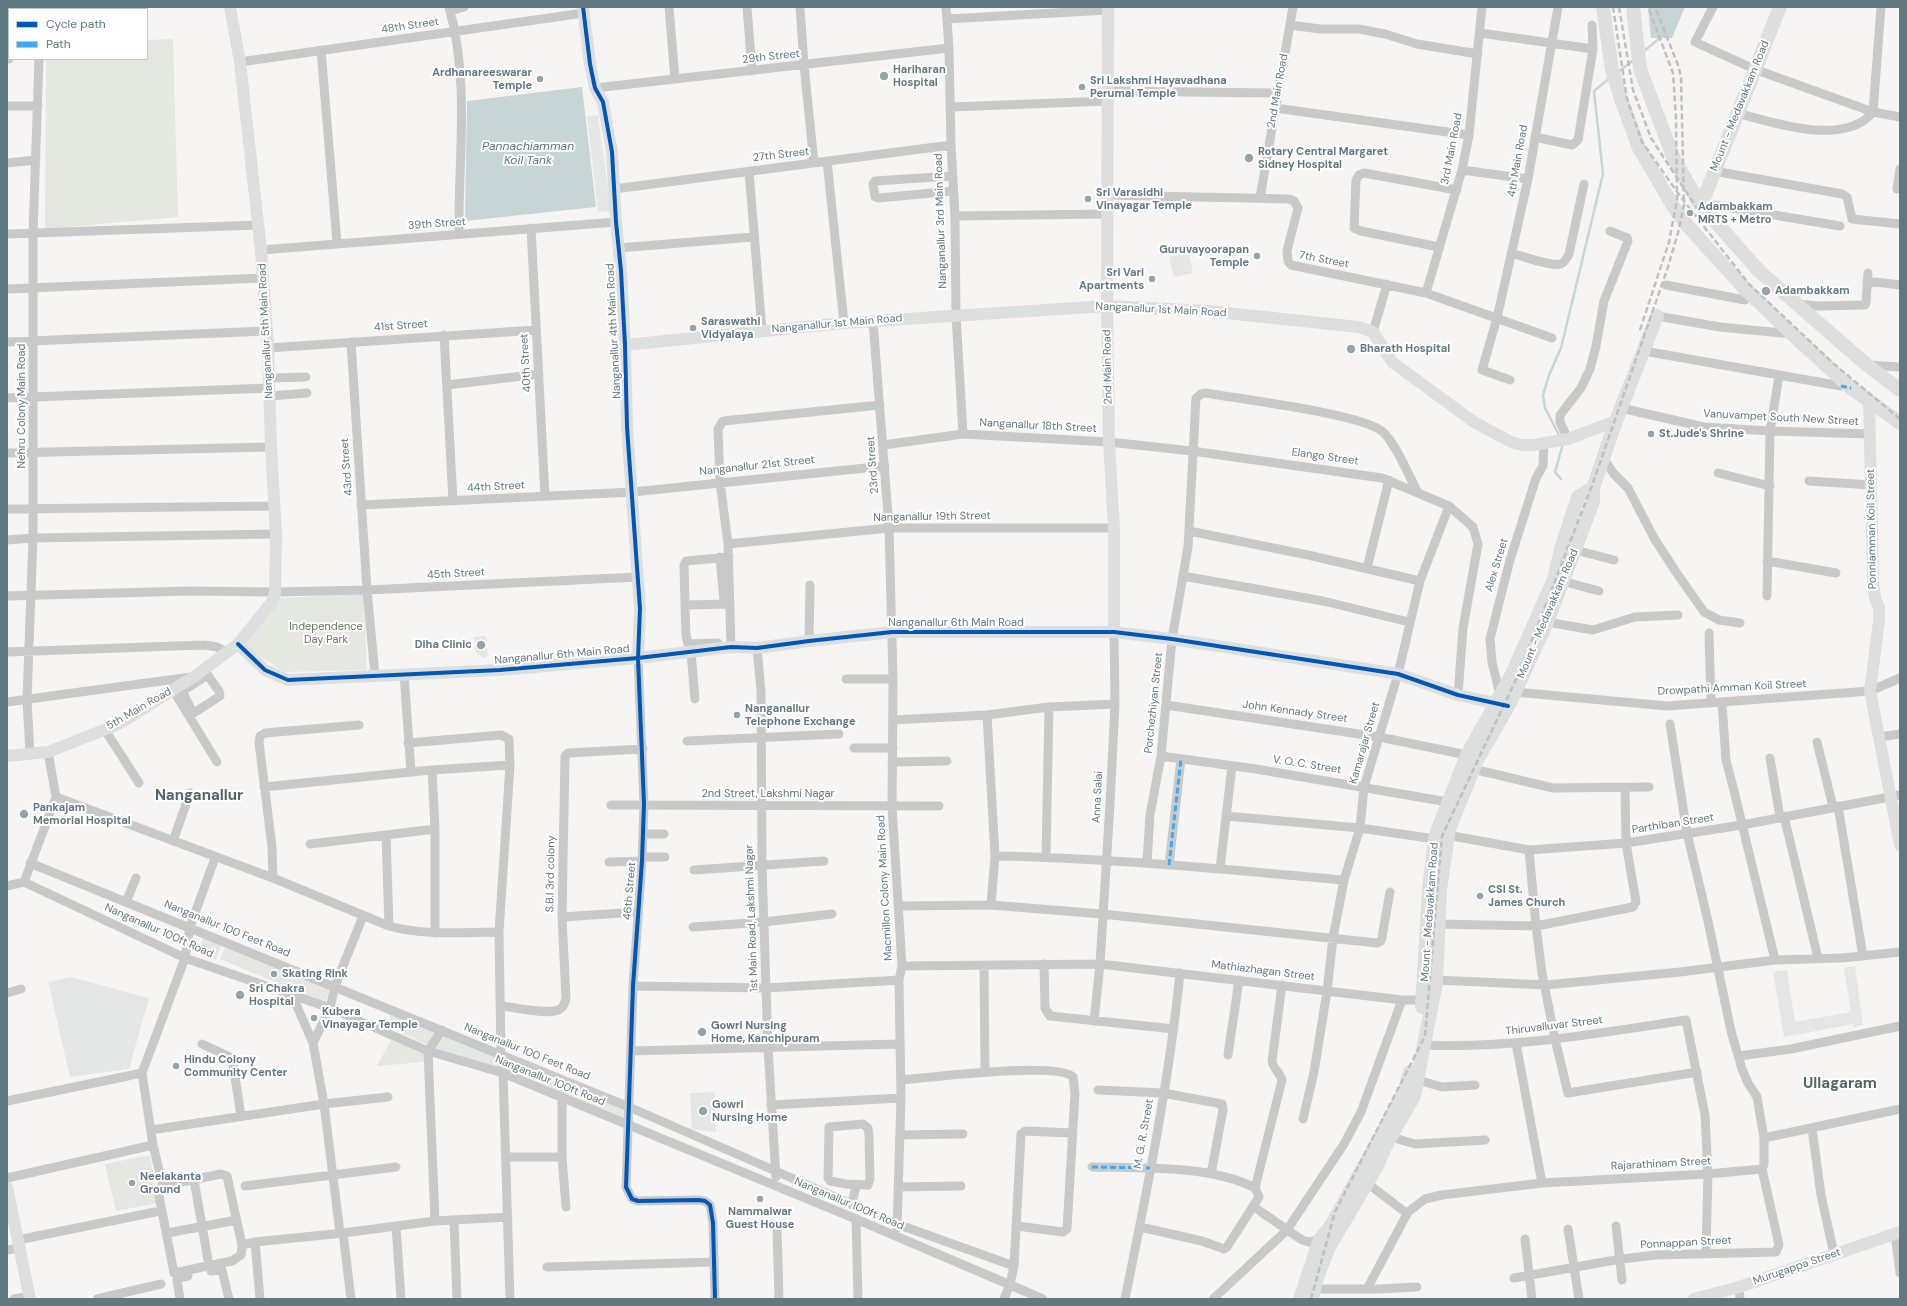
<!DOCTYPE html>
<style>
body{margin:0}
#map{position:relative;width:1907px;height:1306px;overflow:hidden;background:#f6f5f4;font-family:"DM Sans",sans-serif}
canvas{display:block}
.frame{position:absolute;inset:0;border:8px solid #607880;pointer-events:none}
.legend{position:absolute;left:8px;top:8px;width:140px;height:52px;box-sizing:border-box;background:#fff;border:1px solid #bfc9cc;margin:0;padding:5px 7px;list-style:none;font-size:12px;color:#607880}
.legend li{display:flex;align-items:center;gap:8px;height:20px}
.legend b{width:20px;border:1px solid #bfc9cc}
</style>
<div id="map">
<canvas width="1907" height="1306"></canvas>
<div class="frame"></div>
<ul class="legend">
<li><b style="height:5px;background:#0057b8"></b>Cycle path</li>
<li><b style="height:5px;background:#3fa9f5"></b>Path</li>
</ul>
</div>
<script>
const c = document.querySelector('canvas').getContext('2d');
c.lineJoin = 'round';
function fill(path, color) { c.fillStyle = color; c.fill(path, 'evenodd'); }
function stroke(path, color, width, dash) { c.strokeStyle = color; c.lineWidth = width; c.lineCap = dash ? 'butt' : 'round'; c.setLineDash(dash || []); c.stroke(path); }
function label(font, color, halo, rows, align = 'center') {
  c.font = font + ' "DM Sans",sans-serif'; c.lineWidth = 4; c.setLineDash([]); c.textBaseline = 'middle'; c.strokeStyle = halo; c.fillStyle = color; for (const [text, x, y, turn = 0] of rows) {
    c.save(); c.translate(x, y); c.rotate((+turn || 0) * Math.PI / 180); c.textAlign = isNaN(turn) ? turn : align; if (halo) c.strokeText(text, 0, 0); c.fillText(text, 0, 0); c.restore();
  }
}
fill(new Path2D(`
 M598,115L611,211L598,212L587,116Z
 M486,636L488,656L484,658L476,653L474,637Z
 M1855,966L1863,1025L1853,1027V1024L1784,1037L1773,972L1787,970L1795,1022L1851,1012L1844,968Z
 M70,977L149,998L129,1069L70,1077L48,982Z
 M715,1092L716,1132L692,1129L690,1093Z`), '#e5e7e6');
fill(new Path2D(`
 M173,39L178,217L45,229L46,59H147V40Z
 M1189,253L1193,273L1174,277L1169,257Z
 M364,594L367,670L284,672L240,643L278,598Z
 M203,939L222,944L216,959L198,953Z
 M225,947L330,988L325,1003L220,959Z
 M392,1012L437,1032L430,1046L386,1026Z
 M444,1036L499,1056V1070L435,1049Z
 M391,1040L423,1052L425,1062L377,1066Z
 M504,1058L625,1108L624,1122L505,1071Z
 M150,1155L158,1203L116,1211L105,1164Z`), '#e5e7e1');
fill(new Path2D(`
 M1648,7H1685L1672,38H1651Z
 M582,87L596,207L465,221L467,101Z`), '#c8d5d6');
stroke(new Path2D(`
 M1643,52L1661,37V35
 M1618,72L1635,59
 M1560,437L1545,408L1543,395L1549,375L1561,348L1603,174L1594,91L1610,78
 M1561,479L1555,472L1563,444`), '#c8d5d6', 2.5);
stroke(new Path2D(`
 M7,7H9
 M449,7C470,80 458,160 459,234
 M669,7L675,79
 M747,7L752,71
 M800,7L804,65L814,163
 M946,7L949,48L951,145L955,216L956,315L963,434
 M1713,7L1695,42L1754,69L1873,112L1900,117
 M41,9V7
 M450,11L464,7
 M947,19L1108,10
 M1290,25L1320,29H1359L1385,34L1417,44L1478,54
 M1480,33L1593,49
 M321,50L337,243
 M7,59H9
 M240,62L584,13
 M595,88L949,48
 M1108,91L1277,93
 M7,106H38
 M950,107L1109,101
 M1275,108L1469,135
 M1737,113C1773,123 1845,147 1873,112L1881,7
 M1535,137L1572,145L1578,140L1593,49L1592,25
 M827,161L844,323
 M7,163L36,160
 M1462,170L1528,179
 M749,171L762,330
 M1714,171L1842,194L1847,197L1852,219L1900,224
 M952,176L875,181L873,184L875,197L879,198L953,191
 M614,189L951,145
 M1897,189L1900,169
 M1106,195L1289,199L1294,201L1298,208L1287,251L1288,261L1291,265L1426,293L1552,338
 M1260,198L1293,7
 M1702,203L1840,226
 M955,216L1107,214
 M531,228L545,496
 M7,234L258,225
 M1439,247L1361,231L1354,228L1356,180L1359,175L1364,173L1457,190
 M619,248L753,237
 M261,250L616,222
 M1511,253C1522,256 1552,267 1561,264C1565,262 1567,258 1569,254L1584,184
 M1867,281L1900,285
 M1666,285L1745,300
 M7,289L263,278
 M1426,293L1462,170L1469,135L1482,7
 M1797,304L1817,306L1865,305L1866,303L1868,273
 M1657,316L1720,327L1792,334
 M873,321L889,528L893,679L892,806L902,966L899,980L901,1098L897,1228
 M1373,332L1387,284
 M444,335L453,501
 M7,342L266,331
 M351,342L367,590L375,675
 M268,348L536,330
 M1644,351L1841,386
 M1867,365L1900,367
 M269,378L306,377
 M1510,380L1482,370L1497,318L1528,179L1558,7
 M447,385L539,374
 M270,396L307,393
 M7,398L269,388
 M1621,408L1704,427L1770,431L1870,434
 M1568,439L1560,422V415L1581,388L1590,369L1596,346L1604,301L1628,241L1627,238L1610,231
 M883,445L963,434L1109,442L1192,451L1382,478L1449,506L1473,527L1478,544L1463,628L1458,695
 M7,453L271,447
 M1604,459L1614,474L1628,488L1654,538L1676,572L1704,612L1719,620L1740,623
 M1718,473L1770,486
 M1809,481L1871,485
 M361,505L633,492L885,466
 M7,509L274,506
 M1189,531L1308,555L1420,581
 M7,540L33,538L276,534
 M728,544L889,528H1114
 M1575,550L1614,560
 M720,557L724,601
 M729,557L686,561L684,565L685,605L730,604
 M1767,561L1836,573
 M1367,568L1389,480
 M1183,576L1323,601L1409,622
 M1562,581L1599,591
 M7,596L189,591L275,592L367,590L638,577
 M1767,596L1770,431L1779,376
 M685,605L686,635L688,644L718,643
 M1547,622L1593,630L1635,617L1678,615
 M1709,633L1711,703
 M809,641L810,585
 M731,647L728,544L720,482L718,429L723,421L880,405
 M757,648L761,691L762,866L768,1048L776,1177
 M7,652L204,645L217,647L227,652
 M691,652L695,699
 M638,658L644,804L642,861L633,986L626,1187L632,1199L638,1201L699,1200L705,1201L710,1205L713,1223L715,1299
 M846,679H893
 M173,690L217,762
 M1515,692L1667,706L1870,691L1900,678
 M1500,695L1492,662L1490,639L1510,560L1536,478L1543,466L1544,443
 M7,702L191,677
 M1722,703L1726,760L1735,795L1775,960
 M1166,705L1379,737L1467,755
 M190,707L184,695V690L208,675
 M987,715L995,856L991,905
 M189,716L220,696L219,691L203,669
 M893,720L987,715L1049,707L1115,704
 M105,730L139,783
 M1880,737L1900,734
 M687,741L839,734
 M1817,742L1833,807
 M408,743L501,735L509,739L510,765L499,932L501,1054L503,1073L510,1299
 M854,748H893
 M30,754L27,700L33,538V233L39,59
 M1161,756L1256,769L1448,802
 M1770,758L1780,817
 M892,762L947,761
 M1473,769L1553,788L1649,787
 M432,770L510,765
 M411,772L432,770L435,829V933
 M264,787L411,772L404,674
 M56,797L273,878L389,926C425,936 462,932 499,932
 M611,805L939,806
 M1838,806L1863,956
 M1226,816L1360,828L1435,839
 M1784,816L1818,958
 M643,834H664
 M386,835L435,829
 M1447,835L1529,850L1626,843L1742,825L1900,795
 M173,841L190,793
 M310,844L386,835L389,926
 M1529,850L1536,926L1542,973L1555,1039L1568,1093L1697,1072
 M995,856C1112,858 1228,870 1344,880
 M642,857H665
 M1046,857L1049,707
 M609,862L642,861
 M30,863L629,1107L897,1224L1014,1266
 M1147,863L1150,815L1161,756L1172,639L1188,547L1196,398L1201,394L1206,393C1239,399 1364,414 1383,432C1396,444 1409,476 1418,493
 M1169,865L1181,759
 M1220,869L1232,766
 M694,870L824,861
 M273,878L272,847L259,742L260,736L265,733L359,725
 M24,882L185,958L330,1008L428,1051L503,1073L856,1219L1043,1299
 M24,882L56,797L48,752
 M7,886L24,882
 M126,902L136,878
 M898,906L991,905L1102,914L1377,943L1381,941L1382,937L1390,892
 M562,917L637,912
 M1438,924L1536,926L1633,907L1636,902L1626,843L1625,788
 M693,927L764,922L832,914
 M1044,964L1045,1008L1050,1016L1174,1029
 M984,965L985,1072
 M902,966L1100,964L1402,1000H1423L1426,999
 M1436,980L1546,985L1680,972L1775,960L1842,958L1900,952
 M633,986L767,988L899,980
 M7,993L21,989
 M292,995L313,1043
 M501,1006C514,1007 550,1016 560,1009C564,1007 565,1003 566,998L562,917L565,756L568,753L643,749
 M1094,1021L1100,964L1110,804L1115,704L1114,632
 M1516,1043L1542,1183
 M202,1044L230,1057L233,1064L241,1116
 M1425,1045C1513,1049 1599,1033 1686,1020L1705,1115L1708,1174L1706,1253
 M631,1051L899,1044
 M1228,1055L1239,980
 M1739,1056L1791,1049L1900,1026
 M142,1073L153,1145L162,1182L166,1184H171L221,1174L227,1176L242,1245L255,1242L343,1233L435,1221L508,1217
 M901,1080C927,1078 1058,1061 1073,1077L1075,1093L1067,1229L1063,1232L1017,1226
 M1418,1080L1442,1087L1475,1085
 M1098,1090L1163,1093L1222,1104L1223,1110L1211,1174
 M562,1098V1157L566,1207
 M7,1101L142,1073L185,958L190,927L215,858
 M771,1105L901,1098
 M1303,1119L1314,1072L1327,991L1333,938L1344,880L1360,828L1364,787L1398,674L1420,581L1449,506
 M863,1124L868,1128L869,1135L870,1179L868,1185L846,1184L830,1181L828,1178L829,1127Z
 M1812,1128L1821,1195L1834,1254
 M151,1130L324,1104L388,1097
 M900,1135L963,1134
 M1391,1137L1415,1144L1485,1140
 M1764,1138L1900,1109
 M506,1157H562
 M1092,1167C1142,1168 1210,1165 1255,1188
 M7,1178L153,1145
 M194,1180L209,1266
 M1367,1183L1405,1212H1408L1425,1199L1442,1195L1542,1183L1708,1174L1762,1169L1764,1164V1138L1757,1097L1748,1083L1742,1069L1731,1031L1708,921L1687,833L1670,724
 M166,1184L160,1189L159,1196L174,1273L232,1261L241,1255L242,1245
 M245,1186L396,1167
 M898,1187L961,1186
 M852,1205L856,1185
 M1254,1207L1302,1240L1309,1242L1320,1239L1323,1242
 M856,1219L858,1299
 M435,1221L428,1051L442,1030
 M454,1221L457,1299
 M396,1226L401,1299
 M1616,1226L1622,1280
 M1140,1227L1202,1241L1224,1249L1227,1247L1259,1197L1255,1188L1282,1080C1280,1072 1273,1069 1272,1061L1282,985
 M777,1229L779,1299
 M1568,1229L1579,1299
 M167,1233L237,1220
 M340,1233L324,1104L313,1043L330,1008L335,986L363,916
 M343,1233L351,1299
 M1895,1234L1900,1273
 M1525,1239L1532,1299
 M18,1240L155,1212
 M255,1242L260,1299
 M7,1250L20,1248
 M547,1267L714,1262
 M211,1271L222,1270L229,1299
 M1514,1278L1621,1259L1656,1255L1776,1252L1779,1245L1762,1169
 M1739,1287L1740,1299
 M1315,1289H1378L1417,1287
 M1367,1289L1408,1212
 M14,1299L30,1296
 M97,1299L161,1284
 M180,1299L177,1280L178,1278L188,1276
 M1004,1299L1010,1284L1014,1266L1021,1134L1025,1131L1072,1133
 M1125,1299C1147,1191 1169,1082 1180,973
 M1213,1299L1287,1230L1344,1144L1361,1112L1402,1000`), '#c8caca', 9);
stroke(new Path2D(`
 M583,7L590,64L595,88L603,102L612,152L616,222L621,271L625,345L627,427L640,609L638,658
 M1108,7L1107,306L1109,442L1114,528V632
 M625,345L844,323L1107,306L1207,311L1359,327L1373,332L1392,362L1474,422L1511,442L1522,445H1533L1568,439L1616,421
 M1869,400L1873,581L1875,598L1879,608V621L1870,691L1900,845
 M238,644L265,670L288,680L500,670L638,658L731,647L757,648L809,641L892,632H1114L1172,639L1398,674L1458,695L1504,705
 M7,756L48,752L119,724L195,676L238,644L272,602L275,592L276,534L271,447L268,348L261,250L240,62L230,7
 M7,1187L30,1299
 M1694,1299L1739,1287L1900,1232`), '#dddfdf', 12);
stroke(new Path2D(`
 M1603,7L1612,70L1621,99L1639,148L1673,206L1686,224L1744,288L1792,334L1851,388L1900,423
 M1633,7L1640,69L1674,159L1700,204L1759,271L1867,365L1900,390
 M1700,204L1702,203L1780,7
 M1422,1007L1429,889L1435,839L1439,826L1467,755L1511,676L1554,579L1561,549L1578,497L1593,488
 M1300,1299L1320,1239L1331,1226L1379,1139L1405,1090L1410,1072
 M1312,1299L1316,1280L1329,1247L1376,1168L1387,1143L1414,1096L1436,983L1440,890L1449,829L1477,760L1510,703L1547,622L1593,502V488L1616,421L1657,316`), '#dddfdf', 14);
stroke(new Path2D(`
 M1613,7L1627,99L1642,142L1680,196L1749,284L1834,364L1900,419
 M1619,7L1633,90L1651,138L1698,210
 M1640,330L1669,242L1677,200L1676,118L1673,73L1648,7
 M1311,1299L1335,1212L1425,1036L1442,836L1520,671L1593,483L1668,267L1678,233L1684,205L1681,77L1678,65L1655,7`), '#bfc0c1', 2.5, [6, 3]);
stroke(new Path2D(`
 M1841,386L1851,388
 M1169,865L1181,759
 M1092,1167L1150,1168`), '#3fa9f5', 3, [6, 3]);
stroke(new Path2D(`
 M583,7L590,64L595,88L603,102L612,152L616,222L621,271L625,345L627,427L640,609L638,658L644,804L642,861L633,986L626,1187L632,1199L638,1201L699,1200L705,1201L710,1205L713,1223L715,1299
 M238,644L265,670L288,680L500,670L638,658L731,647L757,648L809,641L892,632H1114L1172,639L1398,674L1458,695L1508,706`), '#0057b8', 4);
for (const [x, y, r, color] of [
 [884,76,5,"#94a4a9"],
 [540,79,4,"#94a4a9"],
 [1082,87,4,"#94a4a9"],
 [1249,158,5,"#94a4a9"],
 [1088,199,4,"#94a4a9"],
 [1690,213,4,"#94a4a9"],
 [1257,256,4,"#94a4a9"],
 [1152,279,4,"#94a4a9"],
 [1766,291,5,"#94a4a9"],
 [693,328,4,"#94a4a9"],
 [1351,349,5,"#94a4a9"],
 [1651,434,4,"#94a4a9"],
 [481,645,5,"#94a4a9"],
 [737,715,4,"#94a4a9"],
 [24,814,5,"#94a4a9"],
 [1480,896,4,"#94a4a9"],
 [274,974,4,"#94a4a9"],
 [240,995,5,"#94a4a9"],
 [314,1018,4,"#94a4a9"],
 [702,1032,5,"#94a4a9"],
 [176,1066,4,"#94a4a9"],
 [703,1111,5,"#94a4a9"],
 [132,1183,4,"#94a4a9"],
 [760,1199,4,"#94a4a9"]
]) { const dot = new Path2D(); dot.arc(x, y, r, 0, 2 * Math.PI); c.fillStyle = color; c.fill(dot); stroke(dot, '#fff', 1.5); }
label('11px', '#607880', '#fff', [
 ["48th Street",410,26,-8],
 ["29th Street",771,57,-6],
 ["2nd Main Road",1278,91,-80],
 ["Mount - Medavakkam Road",1740,106,-68],
 ["3rd Main Road",1452,149,-79],
 ["27th Street",781,155,-7],
 ["4th Main Road",1518,161,-80],
 ["Nanganallur 3rd Main Road",941,221,-92],
 ["39th Street",437,224,-4],
 ["7th Street",1324,260,11],
 ["Nanganallur 1st Main Road",1161,310,3],
 ["Nanganallur 1st Main Road",837,324,-5],
 ["41st Street",401,326,-4],
 ["Nanganallur 5th Main Road",266,331,-93],
 ["Nanganallur 4th Main Road",614,331,-93],
 ["40th Street",526,363,-93],
 ["2nd Main Road",1108,367,-91],
 ["Nehru Colony Main Road",22,406,-90],
 ["Vanuvampet South New Street",1781,418,3],
 ["Nanganallur 18th Street",1038,426,3],
 ["Elango Street",1325,457,8],
 ["23rd Street",873,465,-94],
 ["Nanganallur 21st Street",757,466,-6],
 ["43rd Street",347,467,-94],
 ["44th Street",496,487,-3],
 ["Nanganallur 19th Street",932,517,-1],
 ["Ponniamman Koil Street",1872,529,-91],
 ["Alex Street",1497,565,-73],
 ["45th Street",456,574,-3],
 ["Mount - Medavakkam Road",1548,614,-67],
 ["Nanganallur 6th Main Road",956,623],
 ["Nanganallur 6th Main Road",562,655,-5],
 ["Drowpathi Amman Koil Street",1732,688,-3],
 ["Porchezhiyan Street",1154,703,-84],
 ["5th Main Road",139,709,-30],
 ["John Kennady Street",1295,712,8],
 ["Kamarajar Street",1365,743,-74],
 ["V. O. C. Street",1307,765,9],
 ["2nd Street, Lakshmi Nagar",768,794],
 ["Anna Salai",1098,797,-87],
 ["Parthiban Street",1673,824,-9],
 ["S.B.I 3rd colony",551,874,-89],
 ["Macmillon Colony Main Road",885,888,-93],
 ["46th Street",630,891,-85],
 ["Mount - Medavakkam Road",1430,912,-86],
 ["1st Main Road, Lakshmi Nagar",752,918,-92],
 ["Nanganallur 100 Feet Road",227,929,22],
 ["Nanganallur 100ft Road",159,931,24],
 ["Mathiazhagan Street",1263,971,7],
 ["Thiruvalluvar Street",1554,1026,-7],
 ["Nanganallur 100 Feet Road",527,1052,22],
 ["Nanganallur 100ft Road",550,1081,22],
 ["M. G. R. Street",1144,1134,-80],
 ["Rajarathinam Street",1661,1164,-3],
 ["Nanganallur 100ft Road",849,1204,23],
 ["Ponnappan Street",1686,1243,-3],
 ["Murugappa Street",1797,1267,-19]
]);
label('bold 11px', '#607880', '#fff', [
 ["Hariharan",893,70],
 ["Hospital",893,83],
 ["Ardhanareeswarar",532,73,"right"],
 ["Temple",532,86,"right"],
 ["Sri Lakshmi Hayavadhana",1090,81],
 ["Perumal Temple",1090,94],
 ["Rotary Central Margaret",1258,152],
 ["Sidney Hospital",1258,165],
 ["Sri Varasidhi",1096,193],
 ["Vinayagar Temple",1096,206],
 ["Adambakkam",1698,207],
 ["MRTS + Metro",1698,220],
 ["Guruvayoorapan",1249,250,"right"],
 ["Temple",1249,263,"right"],
 ["Sri Vari",1144,273,"right"],
 ["Apartments",1144,286,"right"],
 ["Adambakkam",1775,291],
 ["Saraswathi",701,322],
 ["Vidyalaya",701,335],
 ["Bharath Hospital",1360,349],
 ["St.Jude's Shrine",1659,434],
 ["Diha Clinic",472,645,"right"],
 ["Nanganallur",745,709],
 ["Telephone Exchange",745,722],
 ["Pankajam",33,808],
 ["Memorial Hospital",33,821],
 ["CSI St.",1488,890],
 ["James Church",1488,903],
 ["Skating Rink",282,974],
 ["Sri Chakra",249,989],
 ["Hospital",249,1002],
 ["Kubera",322,1012],
 ["Vinayagar Temple",322,1025],
 ["Gowri Nursing",711,1026],
 ["Home, Kanchipuram",711,1039],
 ["Hindu Colony",184,1060],
 ["Community Center",184,1073],
 ["Gowri",712,1105],
 ["Nursing Home",712,1118],
 ["Neelakanta",140,1177],
 ["Ground",140,1190],
 ["Nammalwar",760,1212,"center"],
 ["Guest House",760,1225,"center"]
], 'left');
label('11px', '#68785f', '#fff', [
 ["Independence",326,627],
 ["Day Park",326,640]
]);
label('italic 12px', '#5a787c', '#fff', [
 ["Pannachiamman",528,147],
 ["Koil Tank",528,161]
]);
label('bold 15px', '#52646b', '#fff', [
 ["Nanganallur",199,796],
 ["Ullagaram",1840,1084]
]);
</script>
